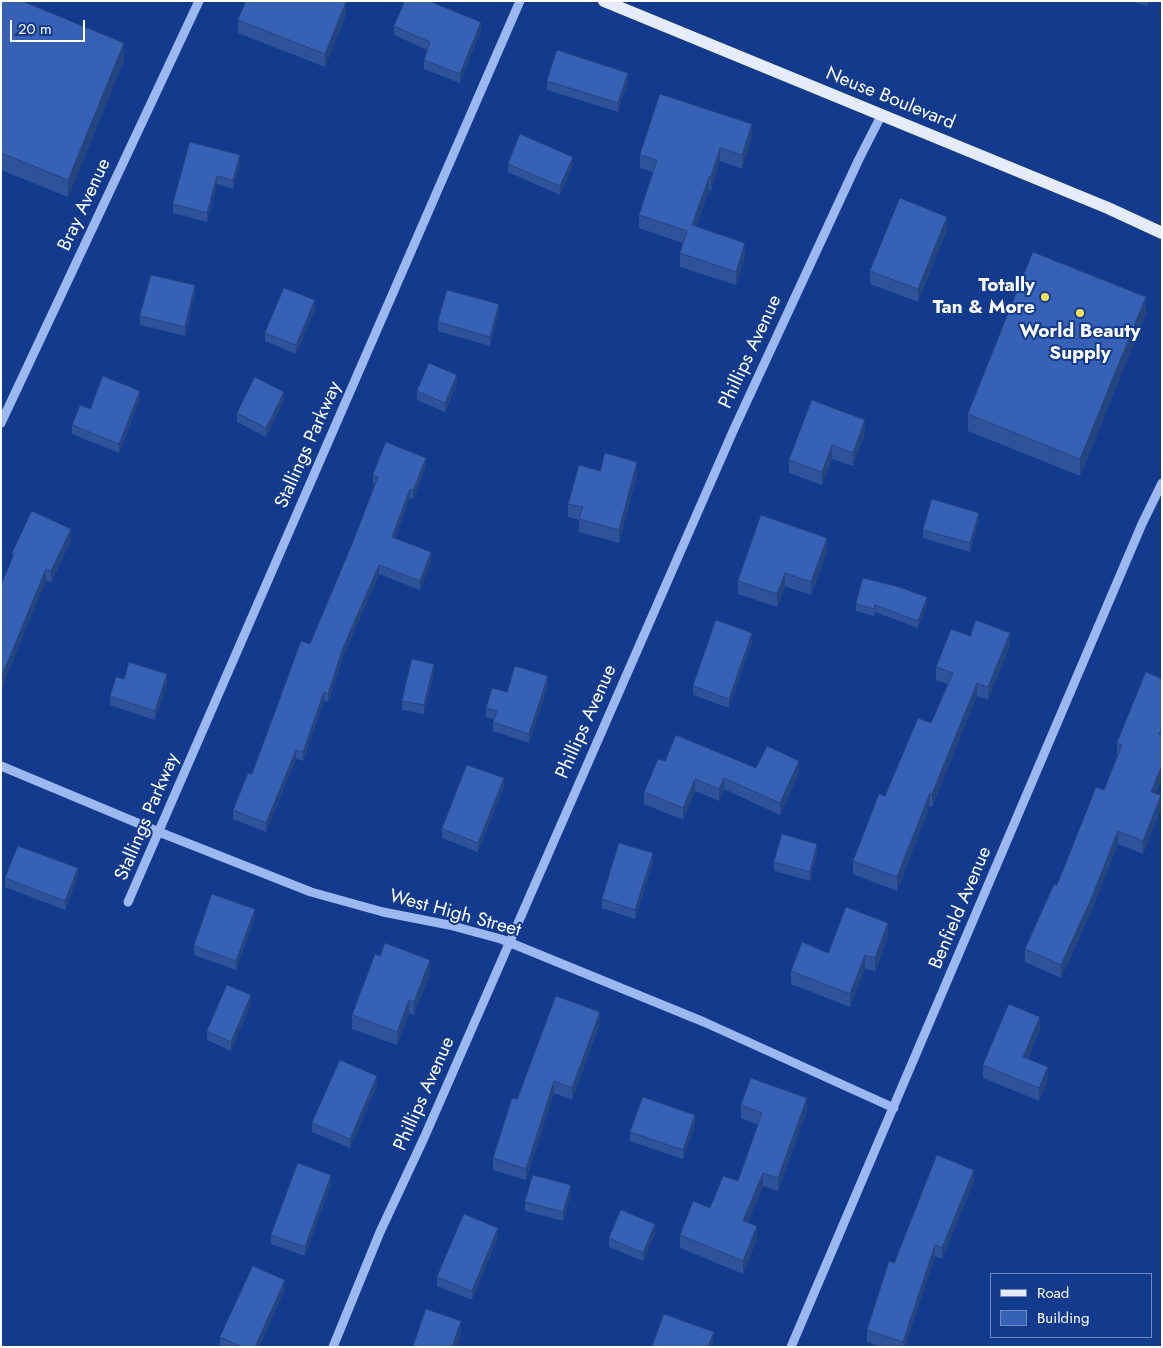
<!DOCTYPE html>
<style>
body{margin:0}
#map{position:relative;width:1163px;height:1348px;overflow:hidden;background:#123a8d;font-family:Jost,sans-serif}
canvas{display:block}
.frame{position:absolute;inset:0;border:2px solid #fff;pointer-events:none}
.legend{position:absolute;left:990px;top:1273px;width:162px;height:65px;box-sizing:border-box;background:#123a8d;border:1px solid #7189bb;margin:0;padding:6px 9px;list-style:none;font-size:15px;color:#fff}
.legend li{display:flex;align-items:center;gap:10px;height:25px}
.legend b{width:25px;border:1px solid #7189bb}
.scale{position:absolute;left:10px;top:20px;width:75px;height:22px;box-sizing:border-box;border:2px solid #fff;border-top:0;padding-left:6px;font-size:15px;line-height:18px;white-space:nowrap;color:#fff;-webkit-text-stroke:4px #123a8d;paint-order:stroke}
</style>
<div id="map">
<canvas width="1163" height="1348"></canvas>
<div class="frame"></div>
<ul class="legend">
<li><b style="height:6px;background:#e5ecff"></b>Road</li>
<li><b style="height:14px;background:#3661b4"></b>Building</li>
</ul>
<div class="scale">20 m</div>
</div>
<script>
const c = document.querySelector('canvas').getContext('2d');
c.lineJoin = 'round';
function stroke(path, color, width, dash) { c.strokeStyle = color; c.lineWidth = width; c.lineCap = dash ? 'butt' : 'round'; c.setLineDash(dash || []); c.stroke(path); }
function fill(path, color) { c.fillStyle = color; c.fill(path, 'evenodd'); }
function label(font, color, halo, rows, align = 'center') {
  c.font = font + ' Jost,sans-serif'; c.lineWidth = 4; c.setLineDash([]); c.textBaseline = 'middle'; c.strokeStyle = halo; c.fillStyle = color; for (const [text, x, y, turn = 0] of rows) {
    c.save(); c.translate(x, y); c.rotate((+turn || 0) * Math.PI / 180); c.textAlign = isNaN(turn) ? turn : align; if (halo) c.strokeText(text, 0, 0); c.fillText(text, 0, 0); c.restore();
  }
}
stroke(new Path2D(`
 M1,423L199,1
 M1,766L159,832L311,892L383,912L449,925L501,939L704,1022L894,1108
 M128,902L520,1
 M333,1347L380,1232L424,1138L734,429L859,159L881,116
 M791,1347L1142,524L1162,483`), '#9bb8f1', 9);
stroke(new Path2D(`
 M604,1L1108,208L1162,233`), '#e5ecff', 12);
fill(new Path2D(`
 M1,1L124,60L68,197L1,170Z
 M430,1V2L481,30L460,83L424,69V60L427,50L394,35V26Z
 M1130,1H1149L1147,6Z
 M346,15L325,67L238,33V20Z
 M547,81L628,82L618,112L547,90Z
 M752,137L742,169L720,161L711,191L709,190L696,227L745,256L736,285L680,267V253L683,243L639,228V215L653,172L640,168V155Z
 M190,142L240,164L233,189L217,184L207,222L173,213V204Z
 M508,164L573,165L560,195L508,172Z
 M947,230L918,302L870,284V271Z
 M195,294L185,336L140,325V316Z
 M315,309L296,354L265,341V333Z
 M499,313L490,346L438,331V322Z
 M1146,314L1080,476L968,431V414Z
 M457,384L445,412L417,400V391Z
 M140,400L119,453L72,434V425L90,409Z
 M284,401L266,437L237,422V413Z
 M865,433L853,466L832,459L822,485L789,473V460Z
 M426,467L413,500L410,498L395,538L431,561L420,590L379,574L343,657L328,702L324,701L303,761L296,759L266,832L233,819V810L252,774L310,644L352,544L375,484H373V475Z
 M600,471L637,475L619,543L579,532V520L568,517V504Z
 M979,521L970,552L923,538V530Z
 M71,540L51,583L12,559V553Z
 M827,551L811,595L785,586L777,607L738,594V581Z
 M856,604H927L918,628L875,612L874,616L856,611Z
 M970,636L1010,646L988,700L977,696L932,807L930,806L897,891L853,874V861L885,796L931,723L948,684L936,680V667Z
 M752,642L729,708L693,695V686Z
 M434,673L424,714L402,710V701Z
 M124,679L167,683L155,720L110,705V696Z
 M1162,679V778L1156,793L1161,809L1143,854L1118,844L1091,912L1061,978L1025,962V949L1104,790L1117,757V743Z
 M548,685L529,743L493,731V722L494,719L486,717V708L507,692Z
 M665,761L756,768L799,773L780,815L724,789L719,801L695,791L683,820L644,804V792Z
 M504,787L478,852L442,838V829Z
 M817,853L810,881L774,871V862Z
 M653,862L635,919L602,908V899Z
 M78,877L65,910L5,887V878Z
 M255,918L236,970L194,955V946Z
 M888,936L875,972L865,968L850,1007L791,984V971L828,953Z
 M430,973L414,1015L409,1013L397,1045L352,1029V1015Z
 M251,1004L231,1051L207,1040V1031Z
 M600,1024L572,1100L554,1093L526,1180L493,1170V1158L517,1099Z
 M1040,1030L1028,1059L1048,1080L1039,1101L983,1078V1065Z
 M377,1085L350,1148L312,1132V1123Z
 M741,1105L807,1111L778,1191L763,1186L748,1222L757,1239L743,1274L680,1248V1235L710,1208L738,1181L758,1125L741,1118Z
 M695,1124L683,1159L630,1141V1132Z
 M974,1181L942,1259L935,1256L905,1347H882L867,1342V1330L894,1263Z
 M331,1184L305,1256L271,1244V1235Z
 M571,1194L563,1221L525,1211V1202Z
 M655,1233L643,1261L609,1247V1238Z
 M498,1237L472,1300L437,1286V1277Z
 M285,1289L259,1347H223L220,1346V1337Z`), '#2e539b');
fill(new Path2D(`
 M346,2V15L325,67V54Z
 M481,22V30L460,83V74Z
 M124,43V60L68,197V180Z
 M628,73V82L618,112V103Z
 M752,124V137L742,169V155Z
 M720,148V161L711,191V177Z
 M240,155V164L233,189V180Z
 M573,157V165L560,195V186Z
 M217,176V184L207,222V213Z
 M709,177V190L692,238V225Z
 M947,217V230L918,302V289Z
 M745,243V256L736,285V272Z
 M195,285V294L185,336V327Z
 M1146,297V314L1080,476V459Z
 M315,300V309L296,354V345Z
 M499,304V313L490,346V337Z
 M457,375V384L445,412V403Z
 M140,391V400L119,453V444Z
 M284,392V401L266,437V428Z
 M865,420V433L853,466V453Z
 M832,445V459L822,485V472Z
 M426,458V467L413,500V491Z
 M637,462V475L619,543V530Z
 M410,489V498L392,546V537Z
 M979,513V521L970,552V543Z
 M71,529V540L51,583V571Z
 M827,538V551L811,595V582Z
 M431,552V561L420,590V581Z
 M379,565V574L343,657L328,702V694L343,648Z
 M46,569V581L1,690V678Z
 M785,573V586L777,607V594Z
 M927,597V604L918,628V621Z
 M752,633V642L729,708V699Z
 M1010,633V646L988,700V687Z
 M434,664V673L424,714V705Z
 M167,674V683L155,720V711Z
 M548,676V685L529,743V734Z
 M977,683V696L932,807V794Z
 M324,692V701L303,761V752Z
 M296,750V759L266,832V823Z
 M799,761V773L780,815V803Z
 M1162,765V778L1151,805V792Z
 M504,778V787L478,852V843Z
 M724,778V789L719,801V789Z
 M695,779V791L683,820V808Z
 M930,793V806L897,891V877Z
 M1161,795V809L1143,854V841Z
 M1118,831V844L1091,912L1061,978V965Z
 M817,844V853L810,881V872Z
 M653,853V862L635,919V910Z
 M78,868V877L65,910V901Z
 M255,909V918L236,970V961Z
 M888,923V936L875,972V958Z
 M865,955V968L850,1007V994Z
 M430,960V973L414,1015V1002Z
 M251,995V1004L231,1051V1042Z
 M409,1000V1013L397,1045V1032Z
 M600,1012V1024L572,1100V1088Z
 M1040,1017V1030L1023,1070V1057Z
 M1048,1067V1080L1039,1101V1088Z
 M377,1076V1085L350,1148V1139Z
 M554,1081V1093L526,1180V1169Z
 M807,1098V1111L778,1191V1178Z
 M695,1115V1124L683,1159V1150Z
 M974,1170V1181L942,1259V1248Z
 M763,1173V1186L743,1234V1221Z
 M331,1175V1184L305,1256V1247Z
 M571,1185V1194L563,1221V1212Z
 M655,1224V1233L643,1261V1253Z
 M757,1226V1239L743,1274V1261Z
 M498,1228V1237L472,1300V1291Z
 M935,1245V1256L905,1347H903V1342Z
 M285,1280V1289L259,1347H255Z
 M461,1321V1334L457,1347H452Z
 M714,1332V1341L711,1347H708Z`), '#26447e');
const building = new Path2D(`
 M1,1H22L124,43L68,180L1,153Z
 M246,1H344L346,2L325,54L238,20Z
 M405,1H429L481,22L460,74L424,60L430,42L394,26Z
 M557,50L628,73L618,103L547,81Z
 M660,94L752,124L742,155L720,148L711,177H709L692,225L745,243L736,272L680,253L687,231L639,215L657,160L640,155Z
 M520,134L573,157L560,186L508,164Z
 M190,142L240,155L233,180L217,176L207,213L173,204Z
 M900,198L947,217L918,289L870,271Z
 M1033,252L1146,297L1080,459L968,414Z
 M151,275L195,285L185,327L140,316Z
 M284,288L315,300L296,345L265,333Z
 M447,290L499,304L490,337L438,322Z
 M429,363L457,375L445,403L417,391Z
 M103,376L140,391L119,444L72,425L80,405L90,409Z
 M255,377L284,392L266,428L237,413Z
 M812,400L865,420L853,453L832,445L822,472L789,460Z
 M386,442L426,458L413,491L410,489L392,537L431,552L420,581L379,565L343,648L328,694L324,692L303,752L296,750L266,823L233,810L248,773L252,774L301,641L310,644L352,544L378,477L373,475Z
 M605,453L637,462L619,530L579,519L583,507L568,504L579,465L600,471Z
 M932,499L979,513L970,543L923,530Z
 M32,511L71,529L51,571L46,569L1,678V585L14,554L12,553Z
 M761,515L827,538L811,582L785,573L777,594L738,581Z
 M863,578L899,587L927,597L918,621L875,605L874,609L856,604Z
 M716,620L752,633L729,699L693,686Z
 M976,620L1010,633L988,687L977,683L932,794L930,793L897,877L853,861L879,794L885,796L918,718L931,723L953,673L936,667L951,629L970,636Z
 M412,659L434,664L424,705L402,701Z
 M129,662L167,674L155,711L110,696L116,677L124,679Z
 M515,666L548,676L529,734L493,722L497,711L486,708L492,688L507,692Z
 M1146,672L1162,679V728L1159,734L1162,735V765L1151,792L1161,795L1143,841L1118,831L1091,899L1061,965L1025,949L1054,884L1057,885L1096,787L1104,790L1122,745L1117,743Z
 M676,735L756,768L767,746L799,761L780,803L724,778L719,789L695,779L683,808L644,792L658,759L665,761Z
 M467,765L504,778L478,843L442,829Z
 M782,834L817,844L810,872L774,862Z
 M619,843L653,853L635,910L602,899Z
 M18,846L78,868L65,901L5,878Z
 M212,894L255,909L236,961L194,946Z
 M846,907L888,923L875,958L865,955L850,994L791,971L802,942L828,953Z
 M385,943L430,960L414,1002L409,1000L397,1032L352,1015L375,954L380,956Z
 M227,985L251,995L231,1042L207,1031Z
 M556,996L600,1012L572,1088L554,1081L526,1169L493,1158L512,1098L517,1099Z
 M1009,1004L1040,1017L1023,1057L1048,1067L1039,1088L983,1065Z
 M340,1060L377,1076L350,1139L312,1123Z
 M751,1078L807,1098L778,1178L763,1173L743,1221L757,1226L743,1261L680,1235L693,1201L710,1208L723,1176L738,1181L762,1113L741,1105Z
 M643,1097L695,1115L683,1150L630,1132Z
 M937,1155L974,1170L942,1248L935,1245L903,1342L867,1330L889,1261L894,1263Z
 M298,1163L331,1175L305,1247L271,1235Z
 M533,1175L571,1185L563,1212L525,1202Z
 M621,1210L655,1224L643,1253L609,1238Z
 M464,1214L498,1228L472,1291L437,1277Z
 M253,1266L285,1280L255,1347H242L220,1337Z
 M426,1309L461,1321L452,1347H413Z
 M664,1314L714,1332L708,1347H652Z`);
fill(building, '#3661b4');
stroke(building, '#26447e', 1);
for (const [x, y, r, color] of [
 [1045,297,5,"#ffe25b"],
 [1080,313,5,"#ffe25b"]
]) { const dot = new Path2D(); dot.arc(x, y, r, 0, 2 * Math.PI); c.fillStyle = color; c.fill(dot); stroke(dot, '#123a8d', 2); }
label('19px', '#fff', '#123a8d', [
 ["Neuse Boulevard",890,99,22],
 ["Bray Avenue",85,205,-65],
 ["Phillips Avenue",751,352,-65],
 ["Stallings Parkway",309,445,-66],
 ["Phillips Avenue",587,722,-66],
 ["Stallings Parkway",148,817,-67],
 ["Benfield Avenue",961,908,-67],
 ["West High Street",455,914,15],
 ["Phillips Avenue",425,1094,-66]
]);
label('bold 19px', '#fff', '#123a8d', [
 ["Totally",1035,286],
 ["Tan & More",1035,308],
 ["World Beauty",1080,332,"center"],
 ["Supply",1080,354,"center"]
], 'right');
</script>
